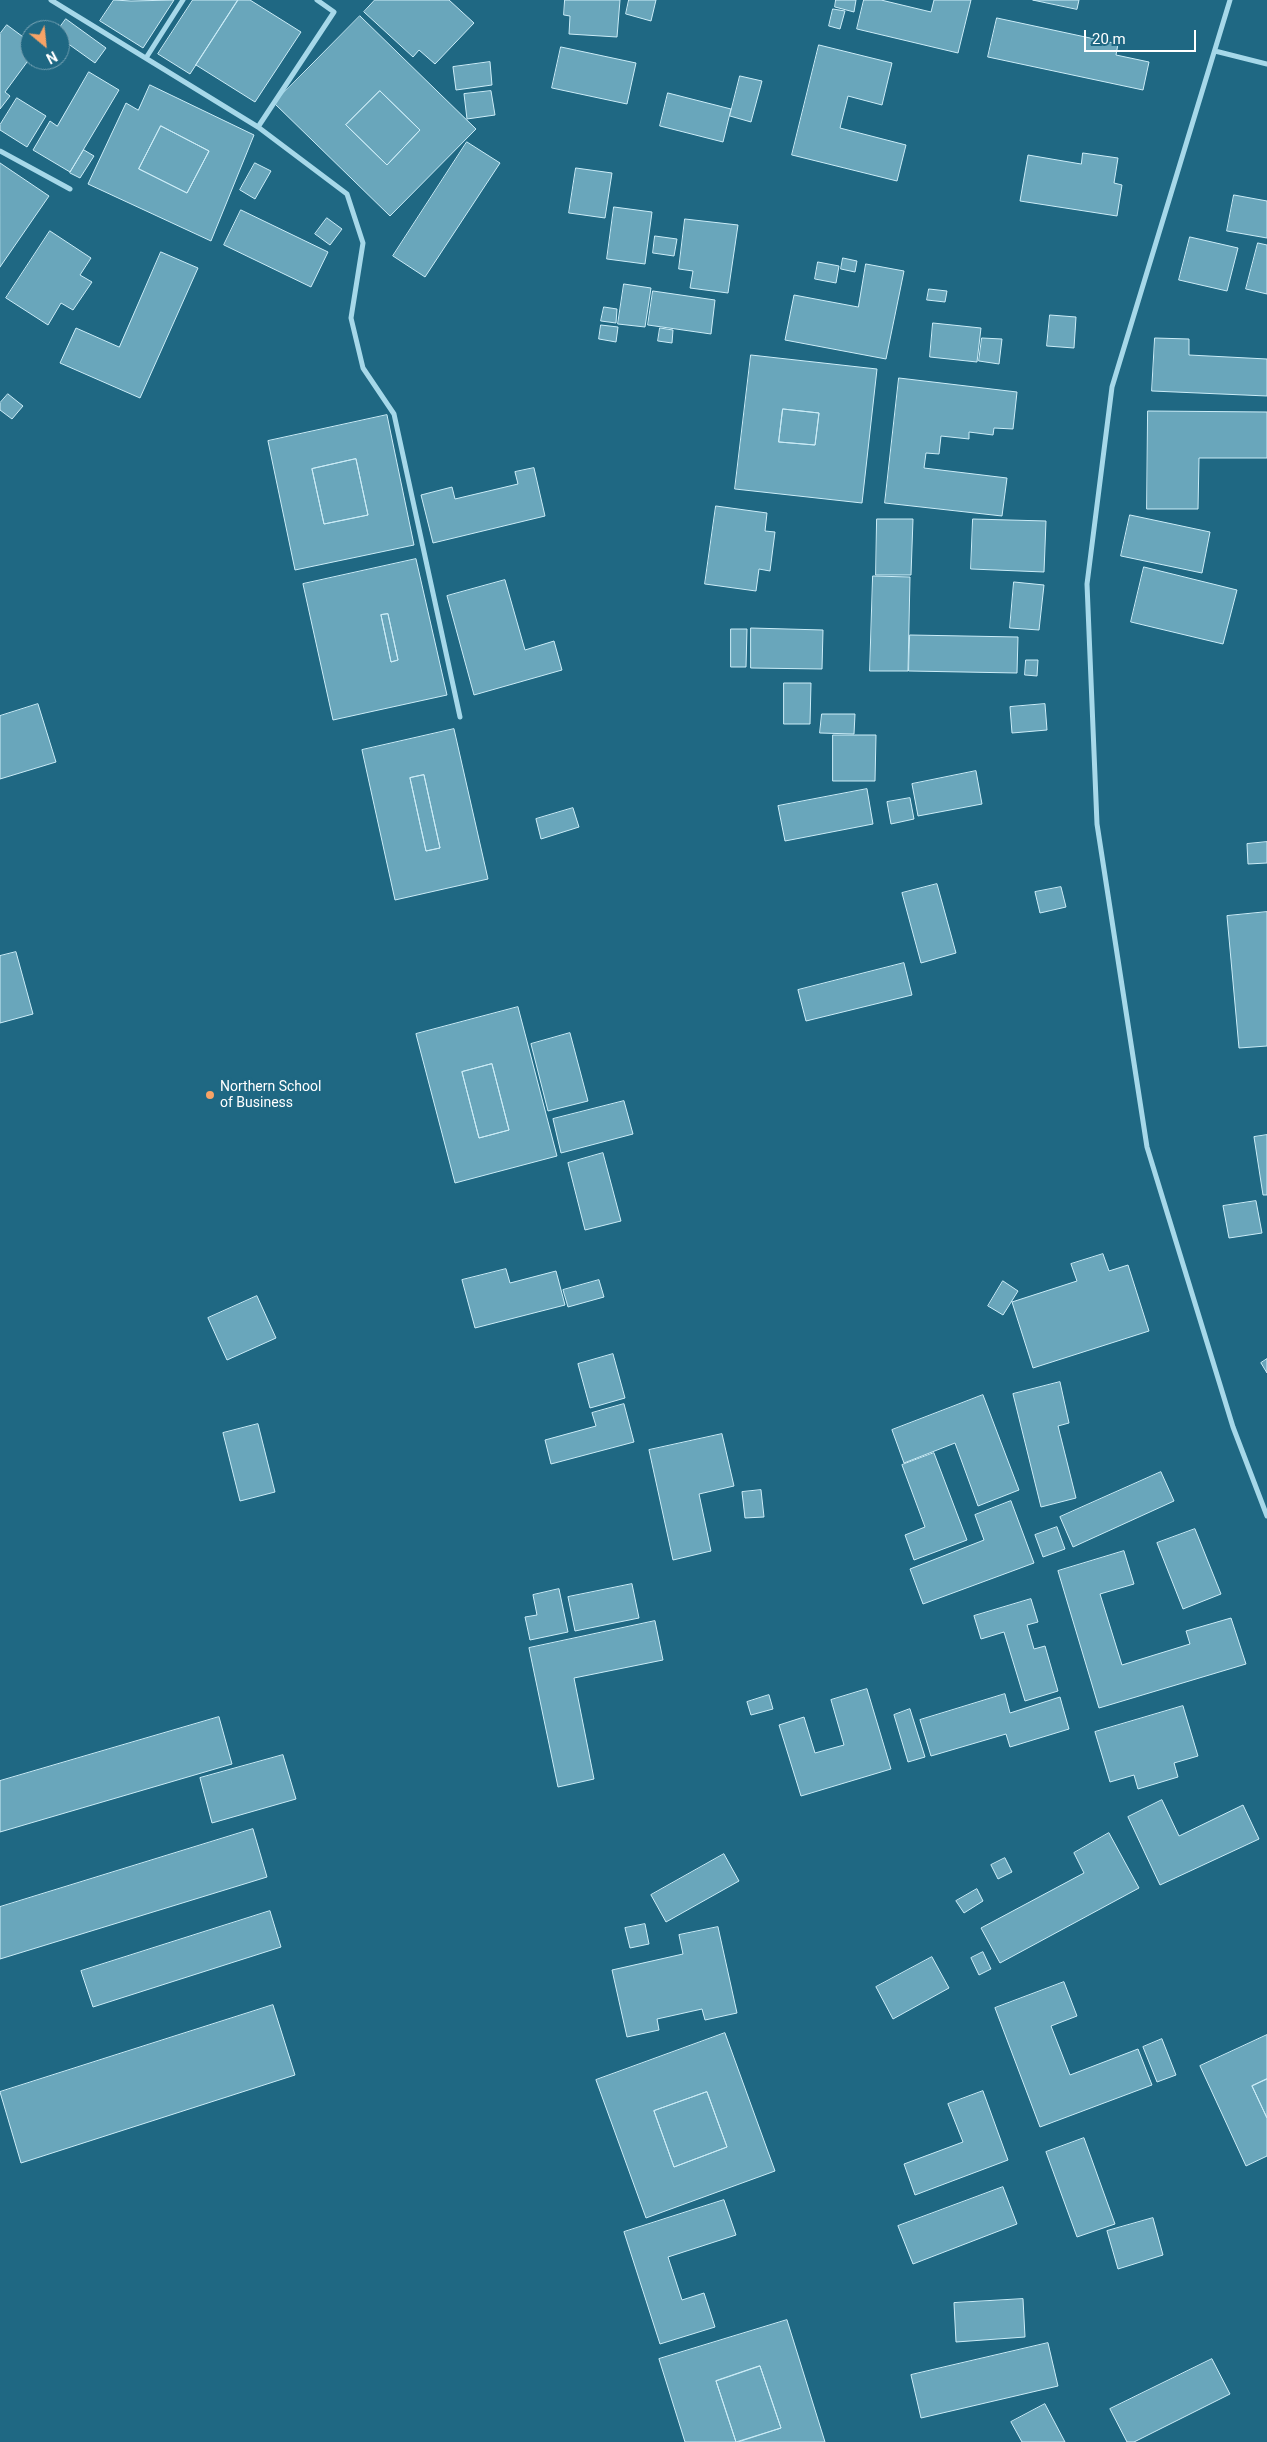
<!DOCTYPE html>
<style>
body{margin:0}
#map{position:relative;width:1267px;height:2442px;overflow:hidden;background:#1f6883;font-family:Roboto,sans-serif}
canvas{display:block}
.north{position:absolute;left:20px;top:20px;width:50px;height:50px;box-sizing:border-box;background:#1f6883;border:1px solid #79a4b5;border-radius:50%;rotate:152deg;font-size:14px;font-weight:700;line-height:20px;text-align:center;color:#fff}
.north::after{content:'';display:block;margin:auto;width:18px;height:22px;background:#f7a366;clip-path:polygon(50% 0,100% 100%,50% 72%,0 100%)}
.scale{position:absolute;left:1084px;top:30px;width:112px;height:22px;box-sizing:border-box;border:2px solid #fff;border-top:0;padding-left:6px;font-size:15px;line-height:18px;white-space:nowrap;color:#fff;-webkit-text-stroke:4px #1f6883;paint-order:stroke}
</style>
<div id="map">
<canvas width="1267" height="2442"></canvas>
<div class="north">N</div>
<div class="scale">20 m</div>
</div>
<script>
const c = document.querySelector('canvas').getContext('2d');
c.lineJoin = 'round';
function fill(path, color) { c.fillStyle = color; c.fill(path, 'evenodd'); }
function stroke(path, color, width, dash) { c.strokeStyle = color; c.lineWidth = width; c.lineCap = dash ? 'butt' : 'round'; c.setLineDash(dash || []); c.stroke(path); }
function label(font, color, halo, rows, align = 'center') {
  c.font = font + ' Roboto,sans-serif'; c.lineWidth = 5; c.setLineDash([]); c.textBaseline = 'middle'; c.strokeStyle = halo; c.fillStyle = color; for (const [text, x, y, turn = 0] of rows) {
    c.save(); c.translate(x, y); c.rotate((+turn || 0) * Math.PI / 180); c.textAlign = isNaN(turn) ? turn : align; if (halo) c.strokeText(text, 0, 0); c.fillText(text, 0, 0); c.restore();
  }
}
const building = new Path2D(`
 M114,0L131,1L174,0L143,48L100,21Z
 M193,0H238L190,74L158,54Z
 M238,0H250L301,32L255,102L196,65Z
 M375,0H449L474,23L435,64L419,50L413,57L364,12Z
 M565,0H620L617,37L569,34L570,16L564,15Z
 M629,0H656L651,21L626,14Z
 M836,0H856L854,12L835,7Z
 M864,0H881L931,12L934,0H971L958,53L857,29Z
 M1033,0H1079L1077,9Z
 M833,9L845,11L840,29L829,26Z
 M360,16L476,129L390,216L274,103ZM380,91L420,130L387,165L346,125Z
 M997,18L1118,44L1116,55L1149,62L1143,90L988,57Z
 M66,19L106,48L95,63L60,38V30H58Z
 M7,25L30,42V58L5,92L10,96L0,109V34Z
 M819,45L892,63L882,105L848,96L840,128L906,145L897,181L792,155Z
 M561,47L636,63L627,104L552,88Z
 M490,62L492,85L456,90L453,67Z
 M89,72L119,90L70,172L33,150L50,121L57,126Z
 M740,76L762,81L751,122L730,116Z
 M150,85L254,135L211,241L88,184L126,103L138,110ZM161,126L209,151L187,193L139,169Z
 M380,91L420,130L387,165L346,125Z
 M491,91L495,115L467,119L464,94Z
 M668,93L731,109L723,142L660,126Z
 M17,98L46,116L27,147L0,130V125Z
 M161,126L209,151L187,193L139,169Z
 M467,142L500,163L425,277L393,256Z
 M84,150L94,156L80,178L70,173Z
 M1083,153L1118,158L1114,183L1122,185L1117,216L1020,201L1028,155L1081,164Z
 M0,163L49,196L0,267Z
 M255,163L271,171L255,199L240,190Z
 M576,168L612,173L605,218L569,213Z
 M1234,195L1267,201V238L1227,231Z
 M614,207L652,212L645,264L607,259Z
 M241,210L328,252L311,287L224,245Z
 M327,218L342,229L330,245L315,234Z
 M685,219L738,225L728,293L690,288L693,271L679,269Z
 M50,231L91,258L80,275L92,282L73,310L61,303L48,325L6,298Z
 M655,236L677,239L674,256L653,253Z
 M1190,237L1238,248L1227,291L1179,280Z
 M1258,243L1267,245V294L1246,289Z
 M161,252L198,268L140,398L60,363L76,328L119,347Z
 M843,258L857,261L855,272L841,269Z
 M818,262L839,266L836,283L815,279Z
 M866,264L904,271L886,359L785,340L794,295L858,307Z
 M624,284L651,288L645,327L618,324Z
 M929,289L947,291L945,302L927,300Z
 M653,291L715,300L711,334L648,325Z
 M604,307L617,309L616,323L601,321Z
 M1050,315L1076,317L1074,348L1047,346Z
 M933,323L981,328L977,362L930,357Z
 M601,325L618,327L616,342L599,339Z
 M660,328L673,330L672,343L658,341Z
 M982,338L1002,339L999,364L979,361Z
 M1155,338L1189,339V355L1267,359V396L1152,391Z
 M751,355L877,369L862,503L735,489ZM783,409L819,413L815,445L779,442Z
 M899,378L1017,392L1013,429L994,428L993,435L969,432V439L941,436L939,454L926,453L924,468L1007,478L1002,516L885,503Z
 M8,394L23,406L12,419L0,410V403Z
 M783,409L819,413L815,445L779,442Z
 M1148,411L1267,412V458H1199L1198,509H1147Z
 M387,415L414,545L295,570L268,441ZM356,459L368,515L324,524L312,469Z
 M356,459L368,515L324,524L312,469Z
 M534,468L545,516L433,543L421,495L452,487L455,499L518,484L515,472Z
 M716,506L767,513L765,531L775,532L770,571L759,569L756,591L705,584Z
 M1130,515L1210,532L1202,573L1121,556Z
 M877,519H913L911,575H876Z
 M973,519L1046,521L1044,572L971,569Z
 M416,559L447,695L333,720L303,584ZM388,614L398,660L391,662L381,615Z
 M1144,567L1237,590L1223,644L1131,622Z
 M873,576L910,577L908,671H870Z
 M505,580L525,650L554,641L562,670L474,695L447,596Z
 M1014,582L1044,585L1039,630L1010,628Z
 M388,614L398,660L391,662L381,615Z
 M751,628L823,630L822,669L751,668Z
 M731,629H747L746,667H731Z
 M910,635L1018,637L1017,673L909,671Z
 M1026,660H1038L1037,676L1025,675Z
 M784,683H811L810,724H784Z
 M38,704L56,762L0,779V716Z
 M1045,704L1047,730L1012,733L1010,707Z
 M822,714H855L854,734L820,733Z
 M454,729L488,879L395,900L362,750ZM424,775L440,848L426,851L410,778Z
 M833,735H876L875,781H833Z
 M976,771L982,804L918,816L912,784Z
 M424,775L440,848L426,851L410,778Z
 M867,789L873,824L785,841L778,806Z
 M910,798L914,819L891,824L887,802Z
 M573,808L579,827L541,839L536,819Z
 M1267,842V863L1248,864L1247,844Z
 M937,884L956,953L921,963L902,893Z
 M1061,887L1066,907L1040,913L1035,892Z
 M1267,912V1046L1239,1048L1227,916Z
 M16,952L33,1014L0,1023V956Z
 M904,963L912,995L806,1021L798,990Z
 M518,1007L557,1156L455,1183L416,1034ZM492,1064L509,1130L479,1138L462,1072Z
 M570,1033L588,1101L548,1111L531,1044Z
 M492,1064L509,1130L479,1138L462,1072Z
 M624,1101L633,1134L561,1153L553,1119Z
 M1267,1135V1195H1263L1254,1137Z
 M603,1153L621,1221L585,1230L568,1163Z
 M1256,1201L1262,1233L1229,1238L1223,1206Z
 M1103,1254L1109,1271L1128,1265L1149,1331L1033,1368L1012,1302L1077,1281L1071,1264Z
 M506,1269L510,1283L556,1271L565,1305L475,1328L462,1280Z
 M599,1280L604,1297L568,1307L563,1290Z
 M1003,1281L1018,1291L1003,1315L988,1306Z
 M257,1296L276,1338L227,1360L208,1318Z
 M613,1354L625,1398L590,1408L578,1364Z
 M1267,1359V1373L1261,1363Z
 M1060,1382L1069,1423L1058,1426L1076,1498L1041,1507L1013,1394Z
 M983,1395L1019,1490L978,1506L955,1443L904,1463L892,1430Z
 M624,1404L634,1442L551,1464L545,1440L596,1426L592,1413Z
 M258,1424L275,1492L240,1501L223,1433Z
 M722,1434L734,1486L699,1494L711,1551L673,1560L649,1450Z
 M934,1453L967,1540L914,1560L905,1535L925,1527L902,1465Z
 M1161,1472L1174,1501L1073,1547L1060,1517Z
 M761,1490L764,1517L745,1518L742,1492Z
 M1011,1501L1034,1563L923,1604L910,1569L984,1540L975,1515Z
 M1057,1527L1065,1549L1043,1557L1035,1535Z
 M1195,1529L1221,1594L1183,1609L1157,1543Z
 M1124,1551L1134,1584L1100,1594L1122,1665L1190,1644L1186,1631L1231,1618L1246,1664L1099,1708L1058,1571Z
 M632,1584L639,1618L575,1631L568,1597Z
 M559,1589L568,1632L530,1640L525,1617L537,1615L533,1595Z
 M1031,1599L1038,1622L1027,1625L1034,1649L1045,1646L1058,1691L1025,1701L1004,1632L981,1639L974,1616Z
 M655,1621L663,1660L574,1678L594,1779L558,1787L529,1648Z
 M867,1689L891,1769L801,1796L779,1725L804,1717L815,1753L844,1745L831,1700Z
 M1005,1694L1010,1713L1060,1697L1069,1729L1010,1747L1006,1734L931,1756L920,1720Z
 M769,1695L773,1709L751,1715L747,1702Z
 M1183,1706L1198,1756L1174,1763L1178,1777L1138,1789L1134,1775L1110,1782L1095,1732Z
 M910,1709L925,1757L908,1762L894,1715Z
 M219,1717L232,1764L0,1832V1781Z
 M283,1755L296,1799L212,1823L200,1778Z
 M1162,1800L1179,1836L1243,1805L1259,1839L1160,1885L1128,1817Z
 M253,1829L267,1877L0,1959V1907Z
 M1109,1833L1139,1888L1000,1963L981,1928L1084,1873L1074,1853Z
 M724,1854L739,1881L666,1922L651,1895Z
 M1005,1858L1012,1872L998,1879L991,1865Z
 M977,1889L983,1901L964,1913L956,1901Z
 M270,1911L281,1947L93,2007L81,1971Z
 M645,1924L649,1944L630,1948L625,1928Z
 M718,1927L737,2013L705,2020L702,2009L657,2019L659,2030L627,2037L612,1970L683,1954L679,1935Z
 M983,1952L991,1969L979,1975L971,1958Z
 M932,1957L949,1988L893,2019L876,1987Z
 M1064,1982L1077,2016L1051,2026L1070,2075L1138,2049L1152,2085L1040,2127L995,2008Z
 M273,2005L295,2075L21,2163L0,2092Z
 M725,2033L775,2171L646,2218L596,2080ZM707,2092L727,2147L674,2167L654,2111Z
 M1267,2035V2079L1252,2086L1267,2118V2156L1246,2166L1200,2066Z
 M1162,2039L1176,2075L1157,2082L1143,2047Z
 M1267,2079V2118L1252,2086Z
 M983,2091L1008,2160L915,2195L904,2164L963,2142L948,2104Z
 M707,2092L727,2147L674,2167L654,2111Z
 M1084,2138L1115,2224L1077,2237L1046,2152Z
 M1003,2187L1017,2224L913,2264L898,2226Z
 M724,2200L736,2235L668,2257L682,2300L704,2293L715,2327L660,2344L624,2232Z
 M1153,2218L1163,2255L1118,2269L1107,2231Z
 M1023,2299L1025,2337L956,2342L954,2303Z
 M787,2320L825,2442H738L781,2428L760,2366L716,2381L736,2442H685L659,2359Z
 M1048,2343L1058,2386L921,2418L911,2375Z
 M1212,2359L1230,2394L1134,2442H1127L1110,2409Z
 M760,2366L781,2428L736,2442L716,2381Z
 M1045,2404L1065,2442H1022L1011,2422Z`);
fill(building, '#69a6bb');
stroke(building, '#cbecf7', 1);
stroke(new Path2D(`
 M51,0L258,127
 M317,0L334,12L258,127L347,194L363,243L351,318L363,368L394,414L460,717
 M1230,0L1112,387L1087,584L1097,824L1147,1147L1233,1427L1267,1516
 M1215,51L1267,64
 M146,58L183,0
 M0,151L70,189`), '#a6d8e9', 5);
for (const [x, y, r, color] of [
 [210,1095,5,"#f7a366"]
]) { const dot = new Path2D(); dot.arc(x, y, r, 0, 2 * Math.PI); c.fillStyle = color; c.fill(dot); stroke(dot, '#1f6883', 2); }
label('14px', '#fff', '#1f6883', [
 ["Northern School",220,1087],
 ["of Business",220,1103]
], 'left');
</script>
